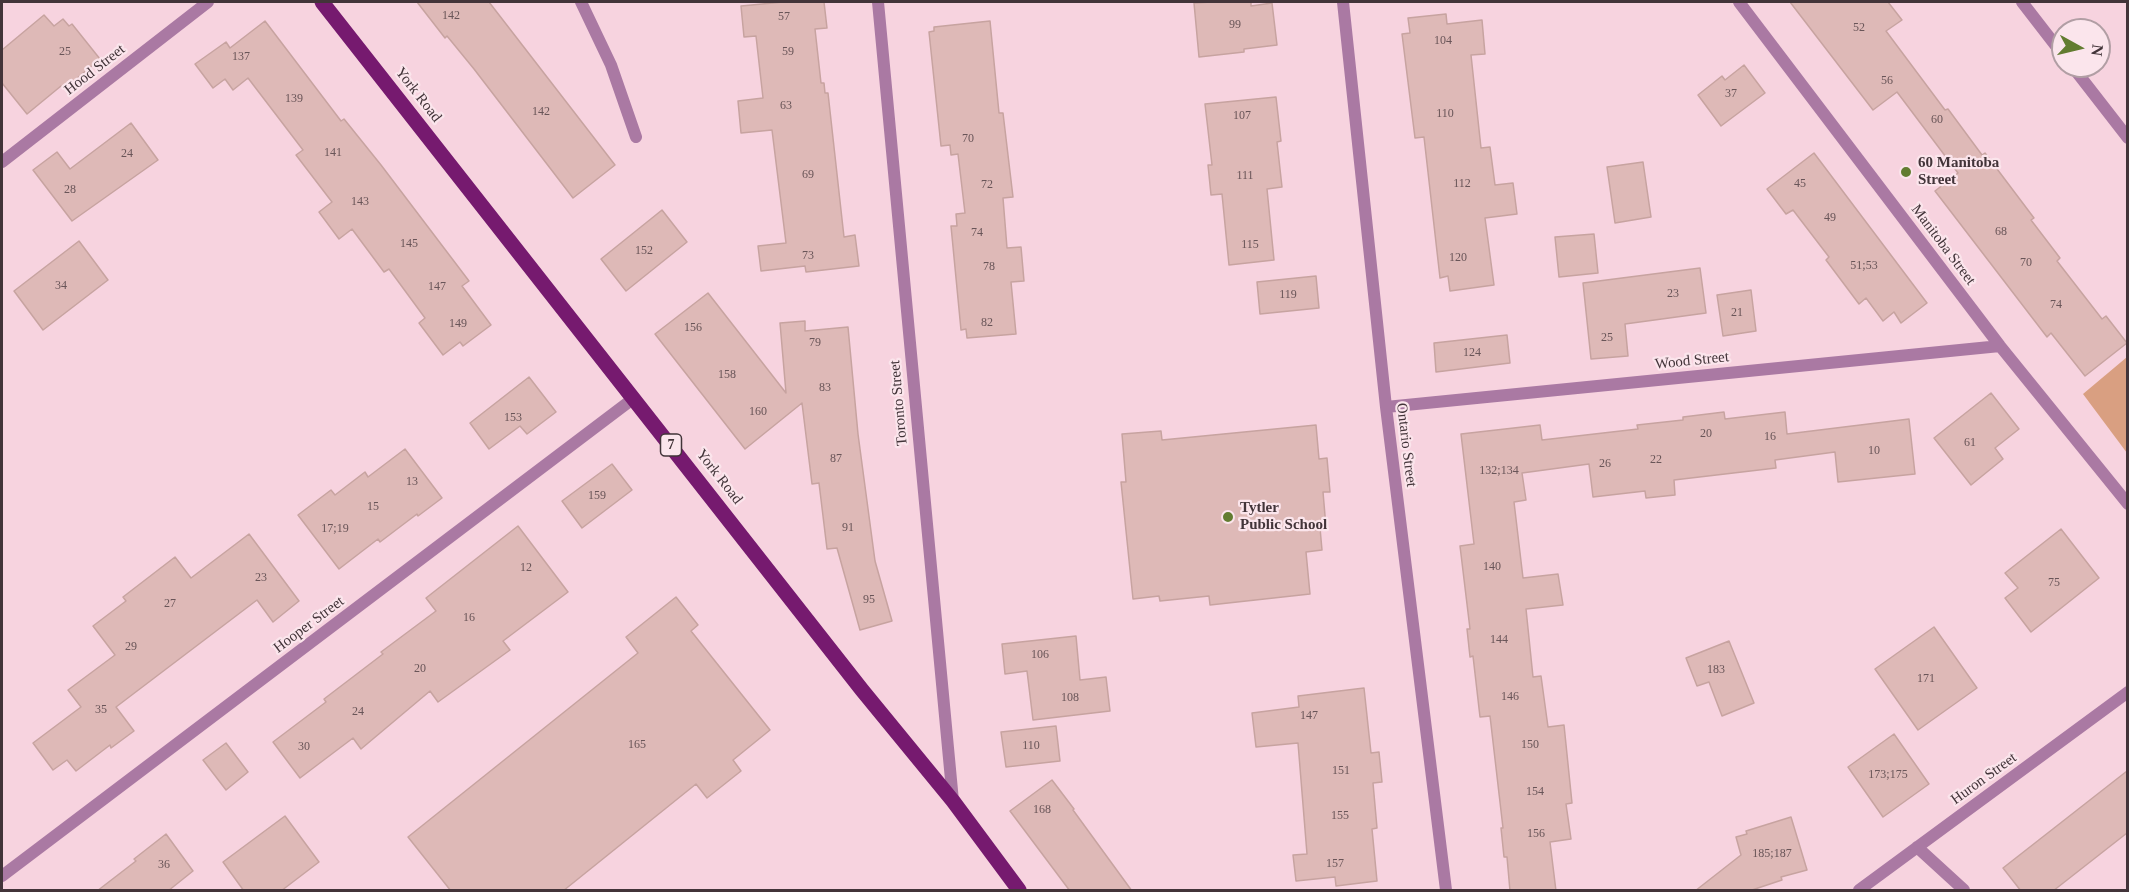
<!DOCTYPE html>
<style>
body{margin:0}
#map{position:relative;width:2129px;height:892px;overflow:hidden;background:#f7d3df;font-family:Georgia,serif}
canvas{display:block}
.frame{position:absolute;inset:0;border:3px solid #423439;pointer-events:none}
.north{position:absolute;left:2051px;top:18px;width:60px;height:60px;box-sizing:border-box;background:#fbe5ec;border:2px solid #b19ea4;border-radius:50%;rotate:98deg;font-size:16px;font-weight:700;line-height:24px;text-align:center;color:#423439}
.north::after{content:'';display:block;margin:auto;width:21px;height:27px;background:#627c30;clip-path:polygon(50% 0,100% 100%,50% 72%,0 100%)}
</style>
<div id="map">
<canvas width="2129" height="892"></canvas>
<div class="frame"></div>
<div class="north">N</div>
</div>
<script>
const c = document.querySelector('canvas').getContext('2d');
c.lineJoin = 'round';
function fill(path, color) { c.fillStyle = color; c.fill(path, 'evenodd'); }
function stroke(path, color, width, dash) { c.strokeStyle = color; c.lineWidth = width; c.lineCap = dash ? 'butt' : 'round'; c.setLineDash(dash || []); c.stroke(path); }
function label(font, color, halo, rows, align = 'center') {
  c.font = font + ' Georgia,serif'; c.lineWidth = 4.5; c.setLineDash([]); c.textBaseline = 'middle'; c.strokeStyle = halo; c.fillStyle = color; for (const [text, x, y, turn = 0] of rows) {
    c.save(); c.translate(x, y); c.rotate((+turn || 0) * Math.PI / 180); c.textAlign = isNaN(turn) ? turn : align; if (halo) c.strokeText(text, 0, 0); c.fillText(text, 0, 0); c.restore();
  }
}
fill(new Path2D(`
 M2127,357V453L2083,394Z`), '#d99f81');
const building = new Path2D(`
 M417,2H489L615,165L573,198L474,69L447,36L445,38Z
 M783,2H824L827,28L815,29L821,83H824L825,93H828L844,237L855,235L859,266L806,272L805,266L761,271L758,246L786,243L772,130L741,133L738,101L763,98L756,36L744,37L741,6Z
 M1212,2H1251V6L1272,3L1277,45L1244,49V52L1199,57L1194,3Z
 M1790,2H1888L1902,20L1886,31L1945,110L1948,109L1982,155L1985,153L2034,218L2031,220L2060,258L2057,261L2102,319L2106,316L2127,343L2085,376L2051,333L2047,337L1935,191L1958,173L1897,92L1873,110Z
 M1446,14L1447,24L1482,20L1485,54L1471,55L1481,148L1490,147L1495,185L1513,183L1517,214L1485,218L1494,285L1450,291L1448,276L1440,278L1424,137L1415,138L1402,34L1410,33L1408,18Z
 M44,15L54,26L63,19L69,26L72,24L100,59L64,89L61,86L27,114L2,83V50Z
 M265,21L341,121L344,119L381,165L469,281L462,286L491,325L463,346L460,342L443,355L419,323L425,318L389,269L384,272L352,229L339,239L319,212L332,202L296,155L303,150L248,78L233,90L225,79L213,88L195,64L226,42L230,48Z
 M990,21L999,113H1003L1013,197L1003,198L1007,248L1021,247L1024,281L1011,282L1016,334L967,338L966,329L961,330L951,226H957L956,214L965,213L958,154L951,155L950,145L941,146L929,32L934,31V27Z
 M1744,65L1765,93L1721,126L1698,95L1722,76L1725,80Z
 M1276,97L1281,141L1277,142L1282,187L1267,189L1274,260L1229,265L1222,194L1211,195L1208,165H1212L1205,104Z
 M131,123L158,160L72,221L33,170L57,152L70,169Z
 M1814,153L1927,303L1901,323L1894,312L1883,321L1866,298L1859,304L1826,260L1829,257L1793,210L1786,214L1767,189Z
 M1643,162L1651,217L1615,223L1607,167Z
 M662,210L687,242L626,291L601,259Z
 M1594,234L1598,273L1559,277L1555,237Z
 M79,241L108,280L43,330L14,291Z
 M1700,268L1706,313L1625,324L1628,356L1591,359L1583,283Z
 M1316,276L1319,308L1260,314L1257,282Z
 M1751,290L1756,331L1723,336L1717,295Z
 M708,293L786,393L780,323L805,321V331L848,327L858,434L875,561L892,621L860,630L837,548L827,549L819,483L812,484L802,403L745,449L655,334Z
 M1507,335L1510,363L1436,372L1434,343Z
 M529,377L556,412L527,434L520,426L489,449L470,423Z
 M1991,393L2019,429L1995,448L2003,459L1971,485L1934,438Z
 M1724,412L1725,419L1785,412L1787,434L1909,419L1915,474L1838,482L1835,452L1775,460L1776,468L1674,480L1675,495L1646,498L1645,491L1593,497L1589,464L1522,473L1526,500L1514,502L1523,578L1558,574L1563,605L1526,609L1533,677L1541,676L1548,727L1564,725L1572,803L1566,804L1571,839L1550,842L1556,891H1510L1507,857H1504L1501,828H1503L1490,716L1480,717L1473,656L1470,657L1467,629H1470L1460,546L1474,544L1461,434L1540,425L1542,440L1638,429L1637,425L1683,420V417Z
 M1316,425L1319,459L1327,458L1330,492H1323L1326,527L1320,528L1322,550L1306,552L1310,594L1210,605L1209,596L1160,601L1159,596L1133,599L1121,482H1126L1122,434L1161,431L1162,440Z
 M405,449L442,498L418,516L417,514L380,542L378,539L339,569L298,515L331,490L335,495L365,472L368,477Z
 M612,464L632,490L582,528L562,501Z
 M518,526L568,592L503,641L510,650L438,702L430,691L361,749L353,738L300,778L273,742L326,702L324,699L383,654L381,652L436,611L426,598Z
 M2061,529L2099,578L2031,632L2005,598L2018,588L2005,573Z
 M249,534L299,601L273,622L257,600L116,707L134,731L111,748L110,745L76,771L67,760L53,770L33,743L81,707L68,690L115,655L93,626L126,601L123,597L175,557L191,578Z
 M676,597L698,625L691,631L770,730L733,760L741,771L707,798L696,784L563,891H451L408,837L638,653L626,637Z
 M1934,627L1977,688L1918,730L1875,669Z
 M1076,636L1080,680L1106,677L1110,711L1033,720L1027,671L1005,674L1002,644Z
 M1729,641L1754,703L1722,716L1709,682L1697,686L1686,658Z
 M1364,688L1371,753L1379,752L1382,782L1373,783L1377,828L1372,829L1377,881L1336,886L1335,877L1296,881L1293,855L1307,854L1298,743L1256,747L1252,713L1299,707L1298,696Z
 M1056,726L1060,761L1006,767L1001,732Z
 M1894,734L1929,784L1883,817L1848,767Z
 M226,743L248,772L226,790L203,760Z
 M2127,771V833L2053,891H2021L2003,868Z
 M1052,780L1074,809L1073,810L1132,891H1070L1010,811Z
 M285,816L319,862L281,891H244L223,862Z
 M1791,817L1807,870L1781,877L1782,880L1749,891H1695L1741,855L1736,837L1747,834L1746,831Z
 M166,834L193,871L168,891H97L136,861L134,859Z`);
fill(building, '#deb9b7');
stroke(building, '#c7a3a0', 1.5);
stroke(new Path2D(`
 M581,2L611,65L636,137`), '#aa79a3', 12);
stroke(new Path2D(`
 M878,2L953,801
 M1343,2L1386,407L1446,890
 M1739,2L2000,346L2128,504
 M2022,2L2063,55
 M2072,66L2128,138
 M2,162L208,2
 M1386,407L2000,346
 M1917,847L1964,890
 M2,876L634,398
 M1859,890L2128,692`), '#aa79a3', 12);
stroke(new Path2D(`
 M322,2L862,690L953,801L1019,890`), '#761a6f', 15);
for (const [x, y, r, color] of [
 [1906,172,6,"#627c30"],
 [1228,517,6,"#627c30"]
]) { const dot = new Path2D(); dot.arc(x, y, r, 0, 2 * Math.PI); c.fillStyle = color; c.fill(dot); stroke(dot, '#fbe5ec', 2); }
label('12px', '#695558', null, [
 ["142",451,16],
 ["57",784,17],
 ["99",1235,25],
 ["52",1859,28],
 ["104",1443,41],
 ["25",65,52],
 ["59",788,52],
 ["137",241,57],
 ["56",1887,81],
 ["37",1731,94],
 ["139",294,99],
 ["63",786,106],
 ["142",541,112],
 ["110",1445,114],
 ["107",1242,116],
 ["60",1937,120],
 ["70",968,139],
 ["141",333,153],
 ["24",127,154],
 ["69",808,175],
 ["111",1245,176],
 ["112",1462,184],
 ["45",1800,184],
 ["72",987,185],
 ["28",70,190],
 ["143",360,202],
 ["49",1830,218],
 ["68",2001,232],
 ["74",977,233],
 ["145",409,244],
 ["115",1250,245],
 ["152",644,251],
 ["73",808,256],
 ["120",1458,258],
 ["70",2026,263],
 ["51;53",1864,266],
 ["78",989,267],
 ["34",61,286],
 ["147",437,287],
 ["23",1673,294],
 ["119",1288,295],
 ["74",2056,305],
 ["21",1737,313],
 ["82",987,323],
 ["149",458,324],
 ["156",693,328],
 ["25",1607,338],
 ["79",815,343],
 ["124",1472,353],
 ["158",727,375],
 ["83",825,388],
 ["160",758,412],
 ["153",513,418],
 ["20",1706,434],
 ["16",1770,437],
 ["61",1970,443],
 ["10",1874,451],
 ["87",836,459],
 ["22",1656,460],
 ["26",1605,464],
 ["132;134",1499,471],
 ["13",412,482],
 ["159",597,496],
 ["15",373,507],
 ["91",848,528],
 ["17;19",335,529],
 ["140",1492,567],
 ["12",526,568],
 ["23",261,578],
 ["75",2054,583],
 ["95",869,600],
 ["27",170,604],
 ["16",469,618],
 ["144",1499,640],
 ["29",131,647],
 ["106",1040,655],
 ["20",420,669],
 ["183",1716,670],
 ["171",1926,679],
 ["146",1510,697],
 ["108",1070,698],
 ["35",101,710],
 ["24",358,712],
 ["147",1309,716],
 ["165",637,745],
 ["150",1530,745],
 ["110",1031,746],
 ["30",304,747],
 ["151",1341,771],
 ["173;175",1888,775],
 ["154",1535,792],
 ["168",1042,810],
 ["155",1340,816],
 ["156",1536,834],
 ["185;187",1772,854],
 ["157",1335,864],
 ["36",164,865]
]);
for (const [x, y, w] of [
 [671,445,21]
]) { const box = new Path2D(); box.roundRect(x - w / 2, y - 11, w, 22, 4.5); c.fillStyle = '#fbe5ec'; c.fill(box); stroke(box, '#423439', 1.5); }
label('bold 14px', '#423439', null, [
 ["7",671,445]
]);
label('15px', '#423439', '#fbe5ec', [
 ["Hood Street",95,70,-38],
 ["York Road",418,95,52],
 ["Manitoba Street",1943,245,53],
 ["Wood Street",1692,361,-6],
 ["Toronto Street",899,403,-95],
 ["Ontario Street",1406,445,83],
 ["York Road",719,477,52],
 ["Hooper Street",309,625,-37],
 ["Huron Street",1984,779,-36]
]);
label('bold 15px', '#423439', '#fbe5ec', [
 ["60 Manitoba",1918,163],
 ["Street",1918,180],
 ["Tytler",1240,508],
 ["Public School",1240,525]
], 'left');
</script>
